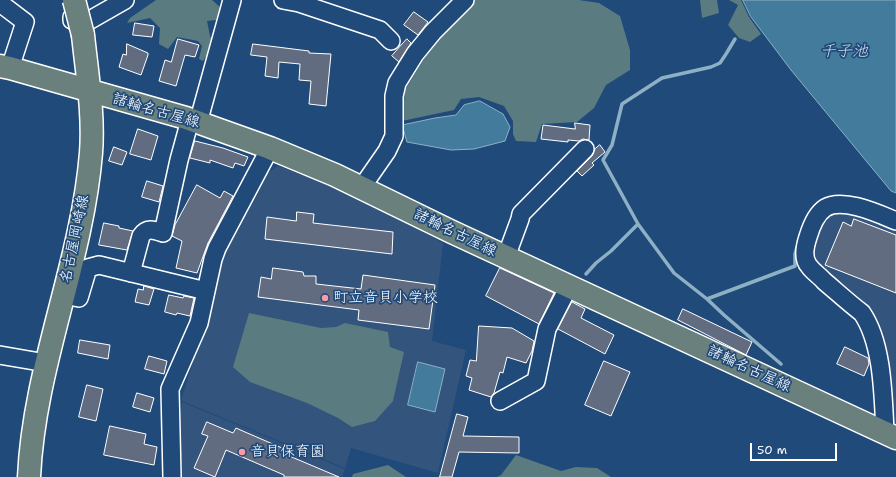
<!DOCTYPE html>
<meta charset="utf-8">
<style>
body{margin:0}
#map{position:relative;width:896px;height:477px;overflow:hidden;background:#1f4a7a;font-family:"Shantell Sans",sans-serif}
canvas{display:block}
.scale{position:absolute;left:750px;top:443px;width:87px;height:18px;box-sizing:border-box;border:2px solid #fff;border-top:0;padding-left:5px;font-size:12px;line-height:14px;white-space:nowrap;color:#fff;-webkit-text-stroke:3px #1f4a7a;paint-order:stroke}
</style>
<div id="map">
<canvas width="896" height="477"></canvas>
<div class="scale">50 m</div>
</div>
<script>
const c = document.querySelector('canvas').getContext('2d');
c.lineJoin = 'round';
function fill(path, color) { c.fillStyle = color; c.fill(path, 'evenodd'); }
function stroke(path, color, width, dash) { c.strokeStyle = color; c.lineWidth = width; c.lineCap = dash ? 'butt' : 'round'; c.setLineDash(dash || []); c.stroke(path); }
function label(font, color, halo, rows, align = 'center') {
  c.font = font + ' "Shantell Sans","Klee One",sans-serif'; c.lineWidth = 3.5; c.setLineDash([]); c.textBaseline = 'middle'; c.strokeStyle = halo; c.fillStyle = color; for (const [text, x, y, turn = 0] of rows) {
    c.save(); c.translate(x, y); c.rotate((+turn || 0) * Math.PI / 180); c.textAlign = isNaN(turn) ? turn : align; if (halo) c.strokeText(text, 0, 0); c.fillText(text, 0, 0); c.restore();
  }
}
fill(new Path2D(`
 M278,166L339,188L386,211L443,243L432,341L466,350L438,473L351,448L345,468L182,401V397L196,353L208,325L219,270L223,255L231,243L257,195L268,173Z
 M842,207L896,225V427L888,424L878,342L815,267L808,250L827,211Z
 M182,402L345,469L342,477H182L179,435Z`), '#33547c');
fill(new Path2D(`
 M156,0H212L220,7L216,20L207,21L210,36L214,44L203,61L199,59L202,46L198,41L177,37L168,49L159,44L160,28L150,18L127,23L130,18Z
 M474,0H579L599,3L620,16L630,50V70L606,85L594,108L577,122L542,124L536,142L516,141L513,134V121L504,106L479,97L461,99L454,110L402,121L405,90L428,52L455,14Z
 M700,0H717L719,13L702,18Z
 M729,0H741L749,17L761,34L750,42L739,38L728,25L738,5Z
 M249,313L321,328L336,327L345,323L388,332L390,347L404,352L393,401L375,421L352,427L338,418L307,403L250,382L233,367Z
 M516,455L561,471L576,467L597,468L611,477H497L501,475Z
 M388,465L406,477H352L353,474Z`), '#5a7b7f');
const water = new Path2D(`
 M743,0H896V193L891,191L791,70L751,17Z
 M480,101L503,114L510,127L505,141L474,149L451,150L407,142L402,125L435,118L456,115L464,105Z
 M418,362L445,369L435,412L408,405Z`);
fill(water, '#427b9c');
stroke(water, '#8eb0c4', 1);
stroke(new Path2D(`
 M735,39L726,54L720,63L711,67L662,78L622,104L612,145L603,160L638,224L674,273L707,299L724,315L781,364
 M586,274L596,263L611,251L638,224
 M707,299L795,266V254L797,247`), '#8eb0c4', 3.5);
const building = new Path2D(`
 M414,12L428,22L418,35L404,25Z
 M135,23L154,26L152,37L133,35Z
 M178,39L199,45L195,57L185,55L176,86L159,81L165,60L171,62Z
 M407,39L411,43L399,62L392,56Z
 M127,44L148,53V55L141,75L119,67L123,54L126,55Z
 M253,44L309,51V53L331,54L326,106L309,104L311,81L299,80L300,64L279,62L278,78L265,76L267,57L251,55Z
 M575,123L590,125L589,140L583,139L579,141L568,140V142L541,139L543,125L575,129Z
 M138,129L158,136L151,160L130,154Z
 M195,141L223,148L248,157L244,166L235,163L233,168L210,160V163L190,158Z
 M600,145L605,152L592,163L594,165L582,176L577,171L592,156L595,149Z
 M114,147L127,152L122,165L109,161Z
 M147,181L163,186L159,202L142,197Z
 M197,185L220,198L224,191L233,196L208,243L197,273L176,268L182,241L172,236L175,225Z
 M297,212L314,214L313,223L393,232L392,254L265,239L267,217L296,221Z
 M854,219L896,235V293L825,265L843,222L851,226Z
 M104,223L119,226V228L133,231L127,250L99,245Z
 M273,268L303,272L304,276H316V284L361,289L363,275L435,285L429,329L358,320L359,310L258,297L261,277L271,279Z
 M500,268L554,293L539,324L486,296Z
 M144,286L154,289L149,305L135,302L138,289L143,290Z
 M169,295L183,298L184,296L194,298L190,316L177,313L176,315L165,312Z
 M572,302L585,309L581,318L614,335L605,354L558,329Z
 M683,309L752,342L746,355L678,320Z
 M479,326L512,328L534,341L532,351L526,363L507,357L503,373L500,372L494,393L491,397L469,390L472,378L466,376L470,360L476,361Z
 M80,340L110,345L108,359L78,353Z
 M845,347L868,358L869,364L864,376L837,364Z
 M149,356L167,361L164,374L145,369Z
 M604,361L630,372L611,416L585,405Z
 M87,385L103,389L96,421L79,417Z
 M137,393L154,398L150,412L133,407Z
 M457,414L468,417L463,436L519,437V453L459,452L452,477H440Z
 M207,422L233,433L236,428L245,432L289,451L287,455L339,477H284V475L226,450L215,477L194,468L208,436L202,434Z
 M110,426L146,434L144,444L157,447L154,465L104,455Z`);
fill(building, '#616c81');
stroke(building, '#fff', 1);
const minor = new Path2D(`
 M283,0L299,3L380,30L391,41
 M0,3L25,22L10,68
 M72,17V20L83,24L125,0
 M198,123L232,0
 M362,187L387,151L394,136V96L397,83L415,54L433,32L465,0
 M506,257L520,219L521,214L585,149
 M131,273L141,236C147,227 154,230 163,233L179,160L190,120
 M64,295L79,298L88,268L99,265L206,291
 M0,355L46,363
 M500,401L536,381L547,329L569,286
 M885,432C883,395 883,344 862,313C849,303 837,292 824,281C820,276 813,272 809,266C802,258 805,246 808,237C811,227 816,214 825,208C843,197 879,214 896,221
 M172,477L170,389L199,323L213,259L217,248L270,148`);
const major = new Path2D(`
 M0,66L10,68L186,118L270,148L335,175L452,232L896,438
 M29,477C34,366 82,263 91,153C94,113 87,74 83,35`);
stroke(minor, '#fff', 20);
stroke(major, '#fff', 25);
stroke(minor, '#1f4a7a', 17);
stroke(major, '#6a807d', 22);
const majorBridge = new Path2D(`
 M74,0L83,35`);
stroke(majorBridge, '#fff', 25, []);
stroke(majorBridge, '#6a807d', 22);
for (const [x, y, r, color] of [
 [325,298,4,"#ff9aa2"],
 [242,452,4,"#ff9aa2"]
]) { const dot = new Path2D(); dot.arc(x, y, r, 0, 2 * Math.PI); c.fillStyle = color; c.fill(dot); stroke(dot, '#1f4a7a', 1.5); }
label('15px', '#fff', '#1f4a7a', [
 ["諸輪名古屋線",156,111,16],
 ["諸輪名古屋線",455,233,26],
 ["名古屋岡崎線",75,239,-78],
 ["諸輪名古屋線",749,369,25]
]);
label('15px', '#fff', '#1f4a7a', [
 ["町立音貝小学校",333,298],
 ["音貝保育園",250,452]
], 'left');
label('italic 16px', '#d0dee6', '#1f4a7a', [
 ["千子池",844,52]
]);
</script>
